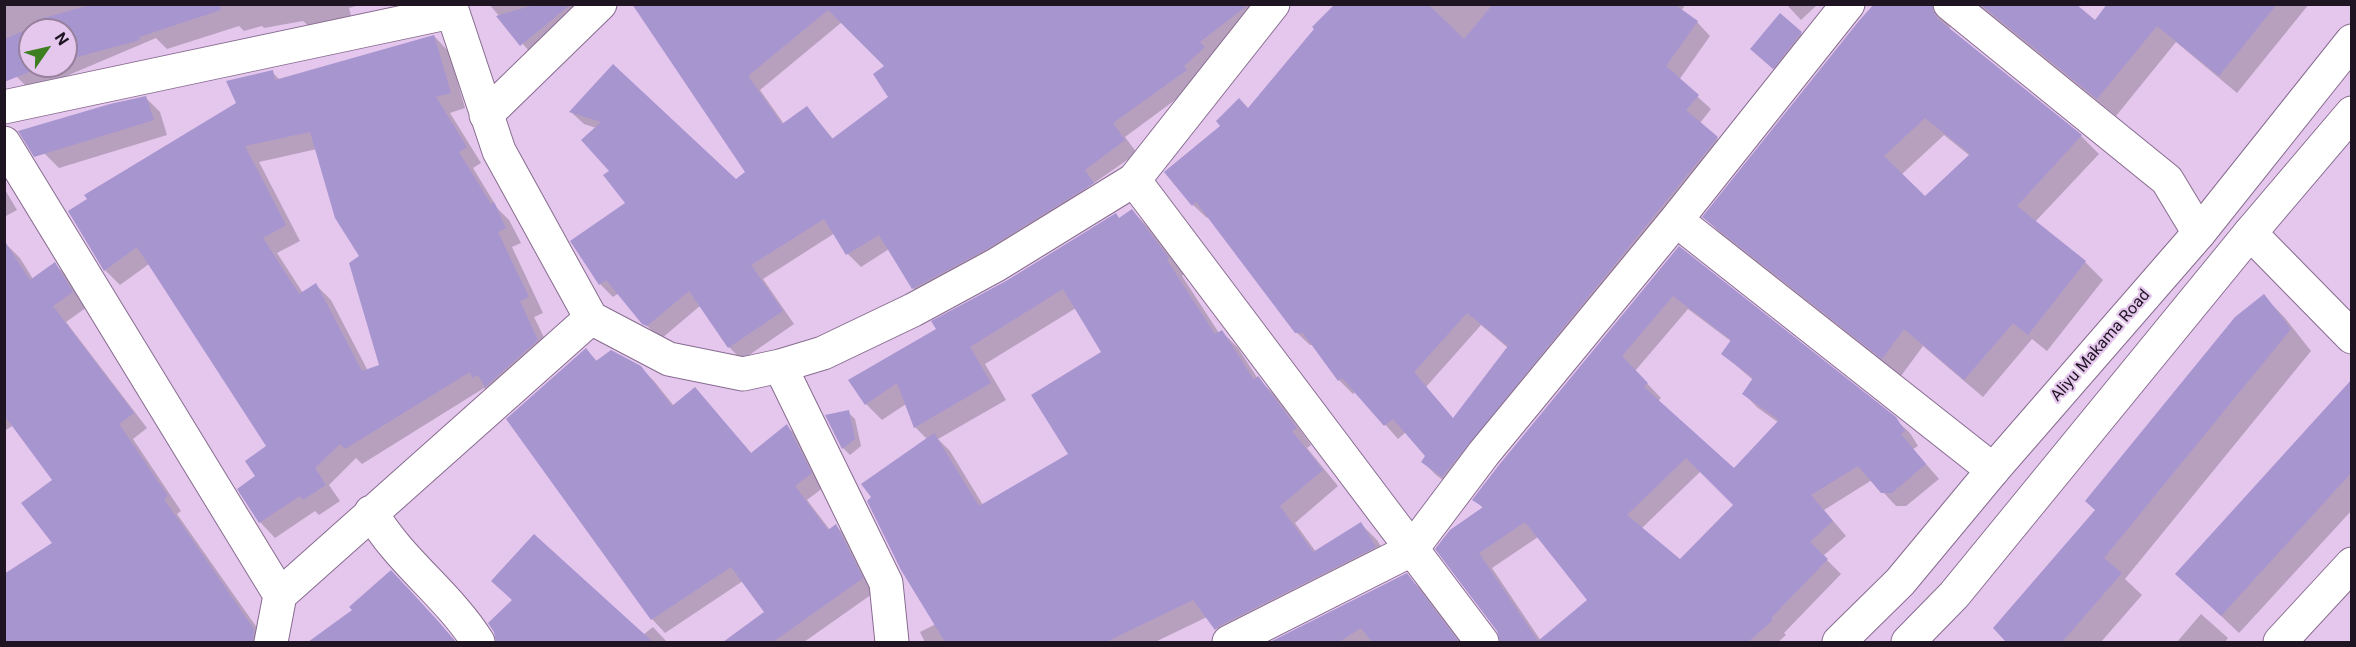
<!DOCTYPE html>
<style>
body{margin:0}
#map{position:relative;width:2356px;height:647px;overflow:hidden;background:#e5c7ee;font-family:Roboto,sans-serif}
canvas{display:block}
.frame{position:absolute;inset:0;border:6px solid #1f1522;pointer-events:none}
.north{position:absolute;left:18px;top:18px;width:60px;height:60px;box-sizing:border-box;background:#e5c7ee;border:2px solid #96809c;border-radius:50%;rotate:56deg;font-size:16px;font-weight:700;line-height:24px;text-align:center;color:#1f1522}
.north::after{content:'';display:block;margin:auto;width:21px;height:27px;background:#3c7e20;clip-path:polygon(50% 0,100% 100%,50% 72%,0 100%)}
</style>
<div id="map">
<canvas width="2356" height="647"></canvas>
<div class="frame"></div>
<div class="north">N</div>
</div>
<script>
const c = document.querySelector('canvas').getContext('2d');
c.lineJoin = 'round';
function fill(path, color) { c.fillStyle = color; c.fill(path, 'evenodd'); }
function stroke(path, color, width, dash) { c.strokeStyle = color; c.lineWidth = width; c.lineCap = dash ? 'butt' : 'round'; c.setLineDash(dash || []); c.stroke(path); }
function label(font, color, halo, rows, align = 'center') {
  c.font = font + ' Roboto,sans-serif'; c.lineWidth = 4.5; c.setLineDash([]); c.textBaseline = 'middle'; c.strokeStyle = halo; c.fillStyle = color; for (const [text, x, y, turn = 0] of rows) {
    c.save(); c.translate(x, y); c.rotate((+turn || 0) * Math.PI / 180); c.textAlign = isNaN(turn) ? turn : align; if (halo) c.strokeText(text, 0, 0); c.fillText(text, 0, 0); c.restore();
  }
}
fill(new Path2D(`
 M4,4H363L349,8L352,19L312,29L303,21L264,28L262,26L244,31L239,26L167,49L156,38L31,91L14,74L4,47ZM30,30H66V66H30Z
 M489,4H600L534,57Z
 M953,4H1272L1198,83L1125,137L1137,153L926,301L913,288L889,249L861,267L848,254L835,233L763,279L794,324L742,360L729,347L701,305L661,339L644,323L619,293L613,297L600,284L627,204L611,171L596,128L584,124L571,112L613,66L736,181L747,172L639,13ZM842,22L886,67L890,97L834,140L807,108L784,124L760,90Z
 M1337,4H1686L1681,11L1697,22L1710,36L1679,80L1711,109L1700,123L1731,151L1456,490L1436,475L1423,462L1427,456L1406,432L1398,439L1356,391L1353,394L1339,380L1314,345H1310L1296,332L1209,216L1207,218L1193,205L1249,110ZM1481,325L1508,348L1454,420L1426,387Z
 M1786,4H1818L1801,20Z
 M1875,4H1961L1949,20L1950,30L2081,136L2099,154L2035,222L2085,262L2103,280L2047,351L2032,339L1983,397L1923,346L1901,376L1722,235L1704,217ZM1944,135L1970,156L1925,198L1901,175Z
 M1976,4H2074L2095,22L2109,4H2309L2237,93L2176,42L2116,116L1981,7Z
 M1801,33L1808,40L1781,75L1759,56Z
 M434,36L449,52L465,108L450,113L481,163L473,168L498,209L509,220L521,243L512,247L543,313L534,317L553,356L489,393L484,388L362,464L356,458L329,485L340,501L319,515L315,511L275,538L260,522L239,489L258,477L268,447L149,264L120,285L105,270L238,103L272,72L280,80ZM317,149L361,257L380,366L368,371L331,300L316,285L303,293L277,253L300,241L259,162Z
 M146,98L160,112L167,135L59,168L44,153Z
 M4,188L17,210L4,217Z
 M1132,211L1148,227L1184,274L1182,276L1219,333L1222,332L1238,348L1258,379L1274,394L1311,445L1307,448L1338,486L1295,523L1316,552L1361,524L1377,540L1391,563L1229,642L1207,617L1155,642H925L920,632L936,624L927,439L915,427L906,404L882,420L866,404ZM1076,308L1103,352L1070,455L983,505L950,451L938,439L1006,400L985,364Z
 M5,243L20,258L33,279L55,264L69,279L87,307L66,322L147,428L133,439L181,511L177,514L267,642H4V575L54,544V480L14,425L4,431Z
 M1679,248L1895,419L1910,433L1918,446L1913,449L1939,479L1906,506H1896L1872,480L1824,510L1846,536L1823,556L1841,574L1784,633L1786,635L1778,642H1502L1499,630L1437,549L1484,509L1474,499ZM1688,309L1732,342L1723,354L1753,380L1744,394L1758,408L1779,423L1735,470L1658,401L1661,398L1635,371ZM1701,471L1735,505L1680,561L1642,528ZM1538,537L1589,600L1541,641L1492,568Z
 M2264,296L2285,318L2311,351L2125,579L2142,595L2101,642H2008L1995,628L2097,511Z
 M586,350L597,361L640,367L654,381L674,406L695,389L752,454L787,426L800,439L824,487L807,500L830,530L836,526L849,539L875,592L804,642H726L766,612L743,581L665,633L652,619L535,455Z
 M2352,381V510L2239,633L2177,574Z
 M848,412L855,419L861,446L850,455L843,448L827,416Z
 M1406,575L1421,589L1461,642H1273Z
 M406,586L456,642H311L354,610Z
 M2201,614L2228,638L2225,642H2177Z
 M653,627L667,642H498V640L643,635Z`), '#0003');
fill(new Path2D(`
 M94,4H220L221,10L139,37L140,40L66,60V30H30V66H45L4,82V39L38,25L36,20Z
 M537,4H571L520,46L496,16Z
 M632,4H1249L1200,42L1205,47L1184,66L1187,70L1113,123L1125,140L1085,170L1094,183L987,249L912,289L879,235L846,255L824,219L751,265L783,311L728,348L689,291L647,326L642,324L606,280L599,285L570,241L625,203L603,175L609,171L581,140L601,122L569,112L613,64L736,179L745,172ZM828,10L884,66L873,74L888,97L832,139L807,106L782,124L748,76Z
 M1335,4H1428L1464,39L1493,4H1674L1698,21L1666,66L1699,95L1686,110L1718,137L1442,477L1421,462L1425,456L1393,419L1384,426L1342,378L1338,381L1303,333H1295L1196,202L1192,206L1164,172L1220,126L1216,121L1239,98L1248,108L1314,29L1312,27ZM1467,313L1508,346L1453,418L1414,372Z
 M1874,4H1932L1933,11L1938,19L2082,135L2017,206L2086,261L2028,335L2013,323L1964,380L1904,329L1882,359L1702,217L1858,22ZM1925,118L1970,154L1925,196L1884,156Z
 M1980,4H2076L2095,20L2107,4H2277L2219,76L2157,26L2097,99Z
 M1780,13L1802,32L1773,69L1750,49Z
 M434,35L451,93L436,97L467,147L459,152L491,204L494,202L506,228L498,232L529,297L520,301L538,340L485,387L478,375L472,378L470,372L345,449L340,444L315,468L326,485L303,500L300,496L259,523L237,489L255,476L245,461L266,446L137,247L104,271L68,211L87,199L84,195L236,103L226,81L273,70L275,80ZM310,132L335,218L359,256L349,263L379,365L362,371L316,283L299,294L263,238L286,225L245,146Z
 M146,96L154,120L34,157L18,131L110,104Z
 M1132,209L1169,258L1167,260L1215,334L1222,330L1254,380L1258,376L1297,428L1292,431L1323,470L1280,506L1313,552L1361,522L1376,547L1221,625L1215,630L1193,600L1106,642H945L901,570L867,501L871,497L861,484L934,433L979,506L1068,454L1031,395L1101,352L1063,289L970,347L991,383L914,428L897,383L865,405L848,380L936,329L931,321L1006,281L1116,213L1119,218Z
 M4,240L30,280L55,262L73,292L53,306L134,413L119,424L168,496L164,499L254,629L253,642H4V574L52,543L21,503L52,480L4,415Z
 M1679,246L1896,417L1905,431L1901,434L1926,464L1892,493H1881L1858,466L1811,495L1833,521L1810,542L1828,559L1771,618L1773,620L1748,642H1500L1497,631L1435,549L1450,530L1483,507L1472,500L1499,465ZM1673,296L1731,340L1721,354L1753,378L1742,394L1779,420L1734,468L1644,387L1648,383L1622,356ZM1686,458L1733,505L1680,559L1627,515ZM1525,522L1587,600L1538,641L1479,553Z
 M2264,294L2291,329L2104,558L2122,573L2062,642H2006L1993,628L2095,510L2085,501L2235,317Z
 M586,348L596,361L611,350L641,366L672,406L695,387L751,453L787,424L812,473L795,486L828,530L836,524L863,578L773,642H723L764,612L731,567L651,620L506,419Z
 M2352,379V472L2221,616L2175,574Z
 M849,410L855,439L842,449L825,415Z
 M534,534L653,642H496L494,632L488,623L512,600L491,581Z
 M391,570L438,621L456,642H308L352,610L349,607Z
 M1407,573L1459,642H1372L1361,628L1339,642H1270Z`), '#a795cf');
const street = new Path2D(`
 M450,4L499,151L591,318L669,359L743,374L780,366L823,353L913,310L996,265L1134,180L1273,4
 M1950,4L2167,180L2199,233
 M4,107L451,12
 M486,115L600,4
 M4,143L280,595L271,642
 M1134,180L1482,642
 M1676,220L1993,470
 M2250,233L2352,337
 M780,366L886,583L892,642
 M371,512C399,561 448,594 478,642
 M280,595L591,318
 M1229,642L1411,550L1484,453L1676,220L1848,4
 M2280,642L2352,564`);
const secondary = new Path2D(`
 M1839,642L1900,582L1993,470L2199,233L2352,41
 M1908,642L1954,595L2250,233L2352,113`);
stroke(street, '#876c8f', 35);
stroke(secondary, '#876c8f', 35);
stroke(street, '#fff', 33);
stroke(secondary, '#fff', 33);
label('16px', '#1f1522', '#e5c7ee', [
 ["Aliyu Makama Road",2101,346,-49]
]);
</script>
